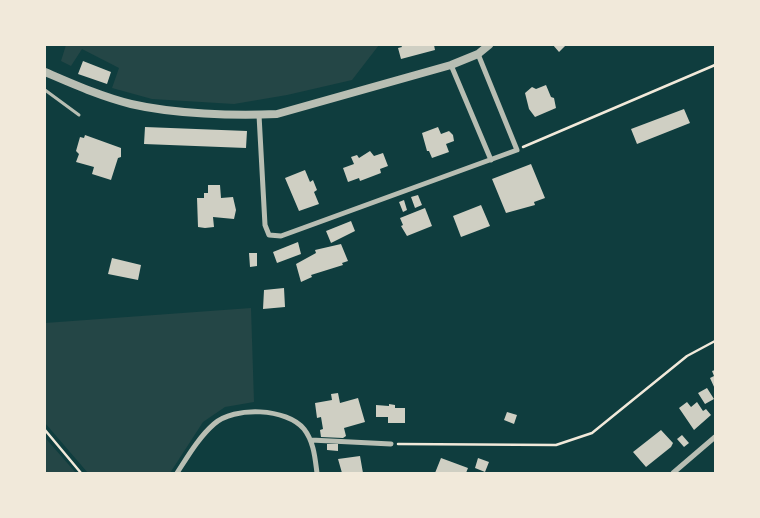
<!DOCTYPE html>
<style>
body{margin:0}
#map{position:relative;width:760px;height:518px;overflow:hidden;background:#0f3d3e;font-family:Arial,sans-serif}
canvas{display:block}
.frame{position:absolute;inset:0;border:46px solid #f1e9da;pointer-events:none}
</style>
<div id="map">
<canvas width="760" height="518"></canvas>
<div class="frame"></div>
</div>
<script>
const c = document.querySelector('canvas').getContext('2d');
c.lineJoin = 'round';
function fill(path, color) { c.fillStyle = color; c.fill(path, 'evenodd'); }
function stroke(path, color, width, dash) { c.strokeStyle = color; c.lineWidth = width; c.lineCap = dash ? 'butt' : 'round'; c.setLineDash(dash || []); c.stroke(path); }
fill(new Path2D(`
 M66,45H379L352,80L287,95L234,104L152,99L112,88L119,68L82,49L71,66L61,61Z
 M251,308L254,402L225,407L203,422L170,473H88L45,423V323Z
 M45,437L48,441L76,473H45Z`), '#244646');
fill(new Path2D(`
 M401,45H434L435,50L401,59L398,48L402,47Z
 M553,45H566L559,52Z
 M83,61L111,72L107,84L78,74Z
 M546,85L551,97L554,98L556,108L535,117L529,109L525,93L532,87L536,89Z
 M684,109L690,123L637,144L631,129Z
 M145,127L247,131L246,148L144,144Z
 M438,127L441,134L449,131L453,135L454,141L446,144L449,152L432,158L429,151H427L422,133Z
 M85,135L121,148V157L118,158L111,180L92,174L94,167L76,162L79,154L76,151L80,137L84,138Z
 M370,151L374,156L383,153L388,166L380,169L381,173L360,181L359,178L348,182L343,168L354,164L351,157L357,155L359,158Z
 M531,164L545,198L534,202L535,205L506,213L492,179Z
 M305,170L310,182L313,180L317,190L314,192L319,204L299,211L285,178Z
 M208,185H220L221,198L233,197L236,210L234,219L213,217L214,227L205,228L198,227L197,198H204V193H208Z
 M418,195L422,205L415,208L411,197Z
 M404,200L407,210L403,212L399,202Z
 M481,205L490,226L461,237L453,216Z
 M425,208L432,226L407,236L401,226L403,225L400,218Z
 M351,221L355,231L331,243L326,231Z
 M298,242L301,254L277,263L273,252Z
 M341,244L348,261L342,263L343,265L311,275L312,277L301,282L296,264L316,253L315,250Z
 M249,253H257V266L250,267Z
 M112,258L141,265L138,280L108,274Z
 M284,288L285,307L263,309L264,290Z
 M715,370V389L710,378L714,376L712,371Z
 M707,388L714,399L705,404L698,393Z
 M338,393L340,403L358,398L365,422L344,428L346,436L343,438L321,437L320,430L323,429L321,417L317,418L315,403L332,400L331,394Z
 M687,402L691,407L697,402L703,411L706,409L711,415L694,430L679,408Z
 M389,404L395,405V408H405V423H388V417H376V405L389,406Z
 M507,412L517,415L514,424L504,420Z
 M661,430L673,443L671,447L646,467L633,452Z
 M682,435L689,443L684,447L677,439Z
 M327,444H338V451L327,450Z
 M360,456L363,473H342L338,459Z
 M441,458L468,468L466,473H435Z
 M478,458L489,462L485,472L475,468Z`), '#cfcfc3');
stroke(new Path2D(`
 M523,147L715,65
 M45,430L81,473
 M398,444L556,445L592,433L687,356L715,341`), '#f1e9da', 2.5);
stroke(new Path2D(`
 M45,90L79,115`), '#b8beb3', 3);
stroke(new Path2D(`
 M451,65L491,160
 M259,115L265,225L269,235L281,236L517,150L478,54
 M311,440L391,444
 M177,473C188,456 199,437 214,424C234,406 287,408 304,429C314,442 315,458 317,473
 M673,473L715,437`), '#b8beb3', 5);
stroke(new Path2D(`
 M45,72C73,84 102,97 131,104C174,114 234,116 277,114L451,65L478,54L489,45`), '#b8beb3', 8);
</script>
